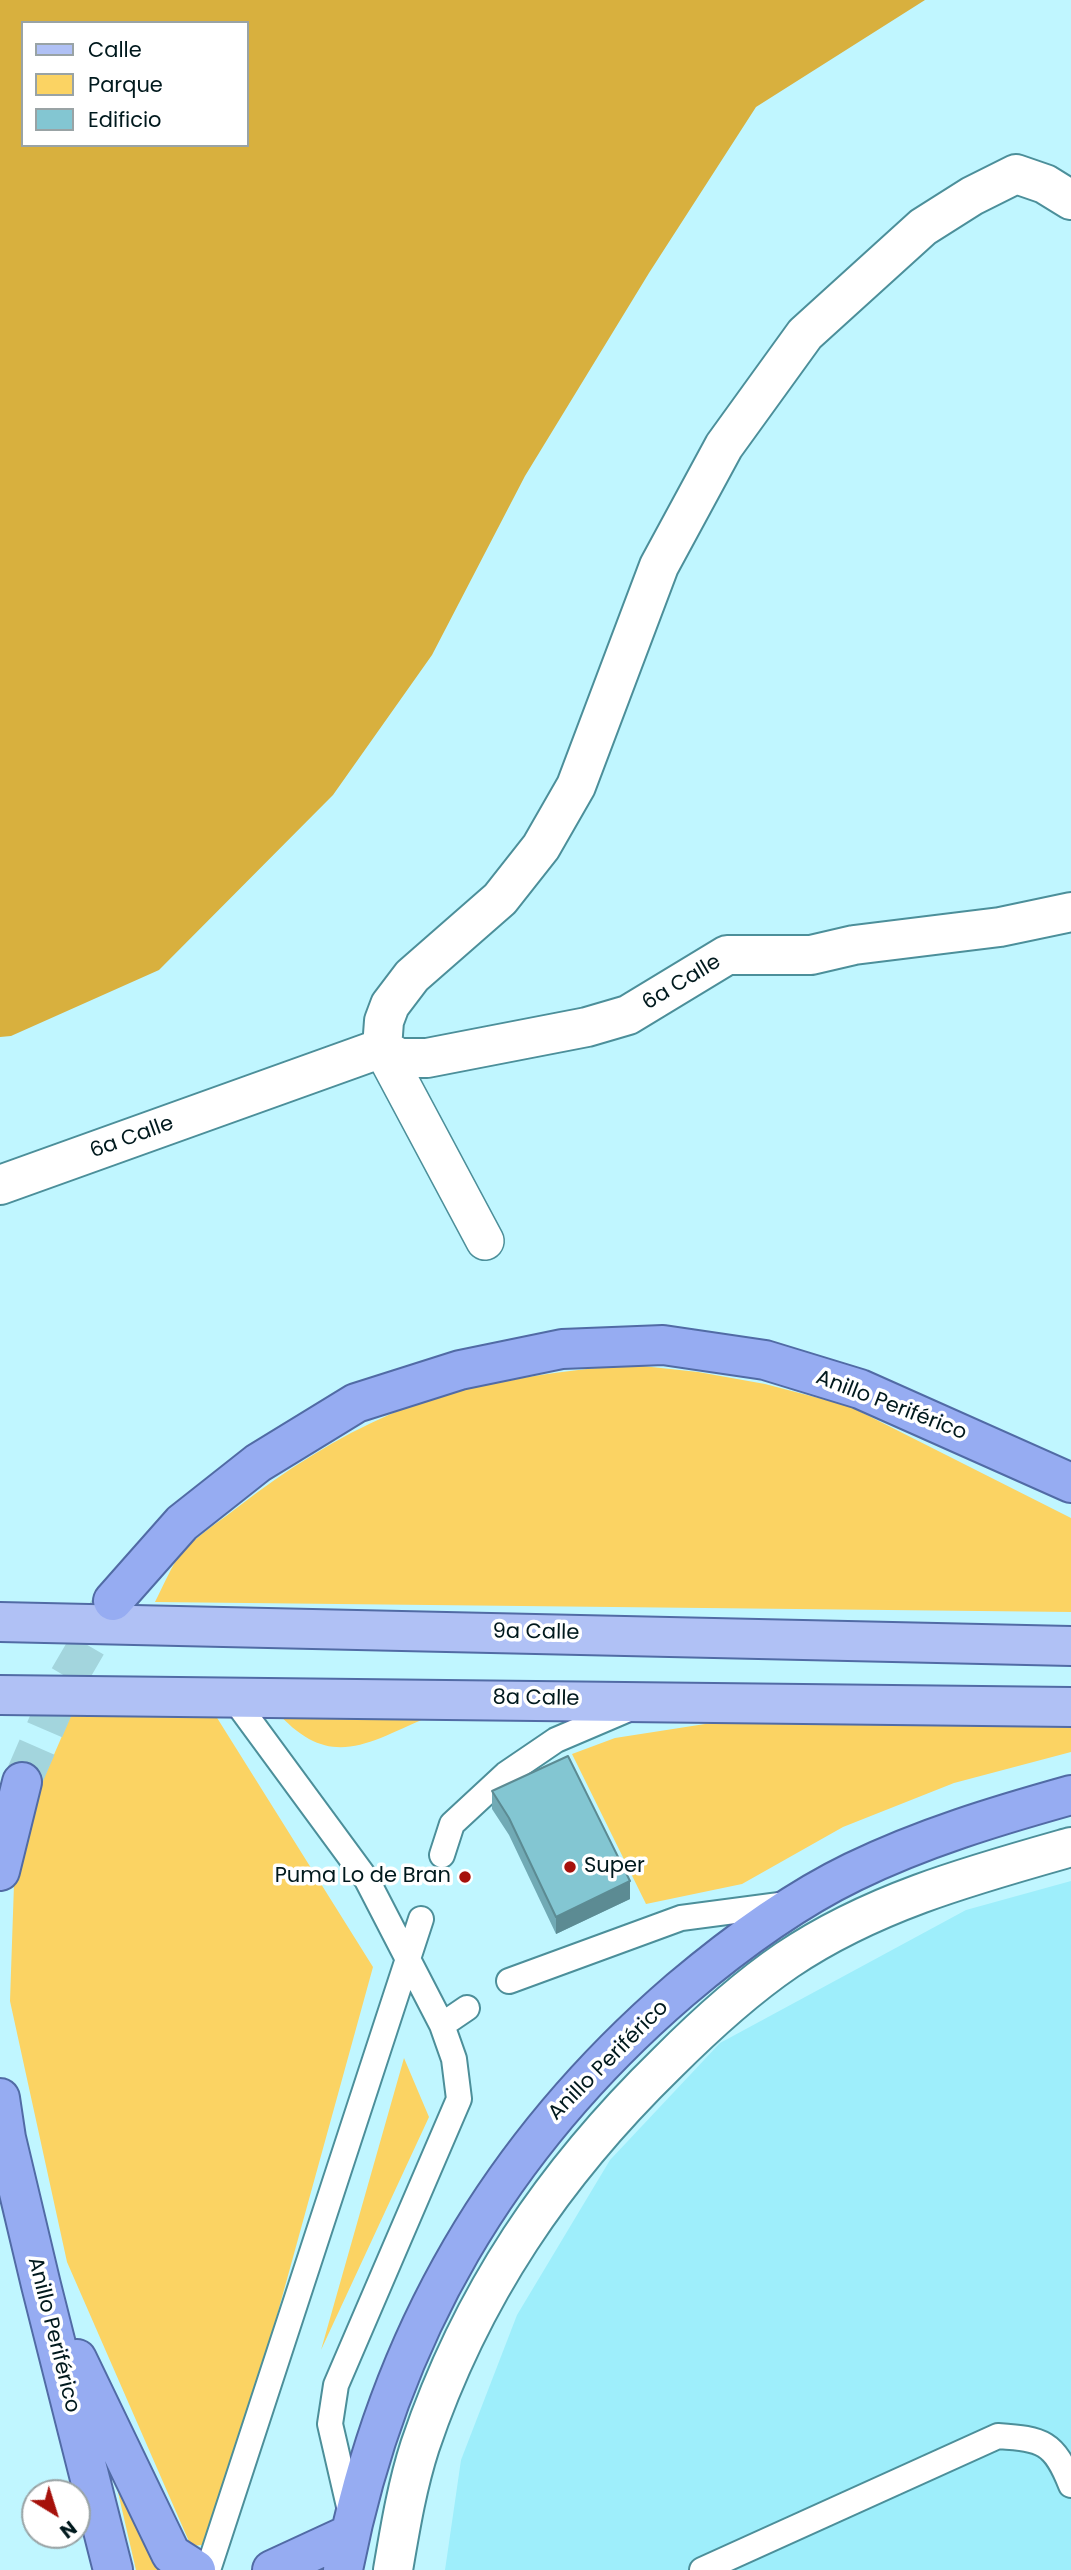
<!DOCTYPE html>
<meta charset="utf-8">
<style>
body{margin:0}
#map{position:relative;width:1071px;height:2570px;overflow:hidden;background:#c0f6ff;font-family:Poppins,sans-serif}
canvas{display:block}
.legend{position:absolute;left:21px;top:21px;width:228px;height:126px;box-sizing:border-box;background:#fff;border:2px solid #99a3a5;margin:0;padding:9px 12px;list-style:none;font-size:21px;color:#00191d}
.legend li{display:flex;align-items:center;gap:14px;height:35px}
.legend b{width:35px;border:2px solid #99a3a5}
.north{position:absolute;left:21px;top:2479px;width:70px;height:70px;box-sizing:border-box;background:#fff;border:2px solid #99a3a5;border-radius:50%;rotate:142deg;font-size:19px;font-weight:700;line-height:28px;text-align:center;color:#00191d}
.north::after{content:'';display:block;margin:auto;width:24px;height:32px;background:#a6110b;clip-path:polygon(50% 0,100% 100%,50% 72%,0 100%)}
</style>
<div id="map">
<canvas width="1071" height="2570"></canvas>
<ul class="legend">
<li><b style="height:9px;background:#b0c1f5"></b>Calle</li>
<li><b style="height:19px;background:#fbd363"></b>Parque</li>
<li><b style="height:19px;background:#83c6d2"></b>Edificio</li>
</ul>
<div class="north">N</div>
</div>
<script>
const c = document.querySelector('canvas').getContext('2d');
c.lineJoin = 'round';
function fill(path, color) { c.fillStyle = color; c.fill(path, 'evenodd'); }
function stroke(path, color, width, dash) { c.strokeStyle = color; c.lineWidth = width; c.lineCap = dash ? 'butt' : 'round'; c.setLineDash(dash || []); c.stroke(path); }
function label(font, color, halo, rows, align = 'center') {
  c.font = font + ' Poppins,sans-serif'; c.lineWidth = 7; c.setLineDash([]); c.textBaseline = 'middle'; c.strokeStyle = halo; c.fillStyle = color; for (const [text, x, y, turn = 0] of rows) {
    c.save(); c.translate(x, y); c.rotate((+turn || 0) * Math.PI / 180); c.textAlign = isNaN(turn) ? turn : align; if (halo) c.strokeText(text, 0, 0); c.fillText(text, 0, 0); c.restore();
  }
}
fill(new Path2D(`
 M1071,1881V2570H445L461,2460L517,2315L610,2160L720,2043L966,1910Z`), '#9eeefb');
fill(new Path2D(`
 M633,1365L698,1372L765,1384L849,1406L1071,1518V1612L155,1602C162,1588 169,1572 177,1559C191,1539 219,1522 238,1507C286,1470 337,1437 393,1413C460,1384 560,1370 633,1365Z
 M275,1710L428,1717C364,1745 329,1771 275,1710Z
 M72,1713H214L373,1967L214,2544L191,2546L67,2262L10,2001L14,1884L30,1810Z
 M750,1717L1071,1723V1752L954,1783L843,1827L742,1884L646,1904L572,1754L615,1738Z
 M404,2058L429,2117L321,2350Z
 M117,2488L161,2570H136Z`), '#fbd363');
fill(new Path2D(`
 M0,0H925L756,107L649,273L525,476L432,655L333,795L159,970L11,1036L0,1037ZM23,23H247V145H23Z`), '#d8b03e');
stroke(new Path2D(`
 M22,1782L64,1685L113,1601`), '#a3d5dd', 38, [38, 19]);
const service = new Path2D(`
 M231,1695L367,1880L442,2025L454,2059L459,2099L336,2385L330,2424L351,2515
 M442,1855L452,1824L506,1774L556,1740L631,1708
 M509,1981L681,1918L787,1904
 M442,2025L467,2008
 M208,2570L421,1919
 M702,2570L998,2436C1043,2439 1054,2442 1071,2485`);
const pedestrian = new Path2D(`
 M382,1048L485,1241`);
const minor = new Path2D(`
 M382,1048L384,1021L390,1005L412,976L500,899L541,847L576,786L659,566L724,446L805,334L923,227L972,196L1016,174L1045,184L1071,200
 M0,1185L382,1048L399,1058H427L587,1027L628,1015L727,955H811L854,945L1000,927L1071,912`);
const tertiary = new Path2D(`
 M393,2570C400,2529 407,2486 420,2446C471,2295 554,2173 667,2063C704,2026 743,1990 787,1960C873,1902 972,1875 1071,1847`);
const primary = new Path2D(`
 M0,1622L1071,1646
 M0,1695L1071,1707`);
const trunk = new Path2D(`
 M113,1601L182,1523L258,1463L356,1403L460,1370L562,1349L663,1345L765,1360L860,1389L1071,1483
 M0,1871L22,1782
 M0,2098L6,2138L41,2285L113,2570
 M77,2359L171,2554L196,2570
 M272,2570L350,2534
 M343,2570C388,2336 500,2145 680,1990C732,1946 791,1902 853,1872C923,1838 996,1816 1071,1795`);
stroke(service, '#4c8f9a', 28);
stroke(pedestrian, '#4c8f9a', 40);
stroke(minor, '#4c8f9a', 42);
stroke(tertiary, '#4c8f9a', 42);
stroke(primary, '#516ba5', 42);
stroke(trunk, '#516ba5', 42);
stroke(service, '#fff', 24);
stroke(pedestrian, '#fff', 37);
stroke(minor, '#fff', 38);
stroke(tertiary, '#fff', 38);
stroke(primary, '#b0c1f5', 38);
stroke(trunk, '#96acf2', 38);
fill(new Path2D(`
 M492,1791L630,1899L556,1934L509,1835L492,1809Z`), '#71aab5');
fill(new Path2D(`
 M630,1881V1899L556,1934V1917Z`), '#5c8b93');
const building = new Path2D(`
 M568,1756L630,1881L556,1917L509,1818L492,1791Z`);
fill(building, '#83c6d2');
stroke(building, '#5c8b93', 2);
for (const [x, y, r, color] of [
 [570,1867,7,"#a6110b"],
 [465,1877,7,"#a6110b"]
]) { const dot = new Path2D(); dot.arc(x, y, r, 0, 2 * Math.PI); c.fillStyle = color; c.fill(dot); stroke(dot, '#fff', 2.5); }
label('21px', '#00191d', '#fff', [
 ["6a Calle",682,983,-31],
 ["6a Calle",132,1138,-20],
 ["Anillo Periférico",891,1406,21],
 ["9a Calle",536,1633,1],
 ["8a Calle",536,1699,1],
 ["Anillo Periférico",609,2061,-45],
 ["Anillo Periférico",53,2335,76]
]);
label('21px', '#00191d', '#fff', [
 ["Super",584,1867],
 ["Puma Lo de Bran",451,1877,"right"]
], 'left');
</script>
